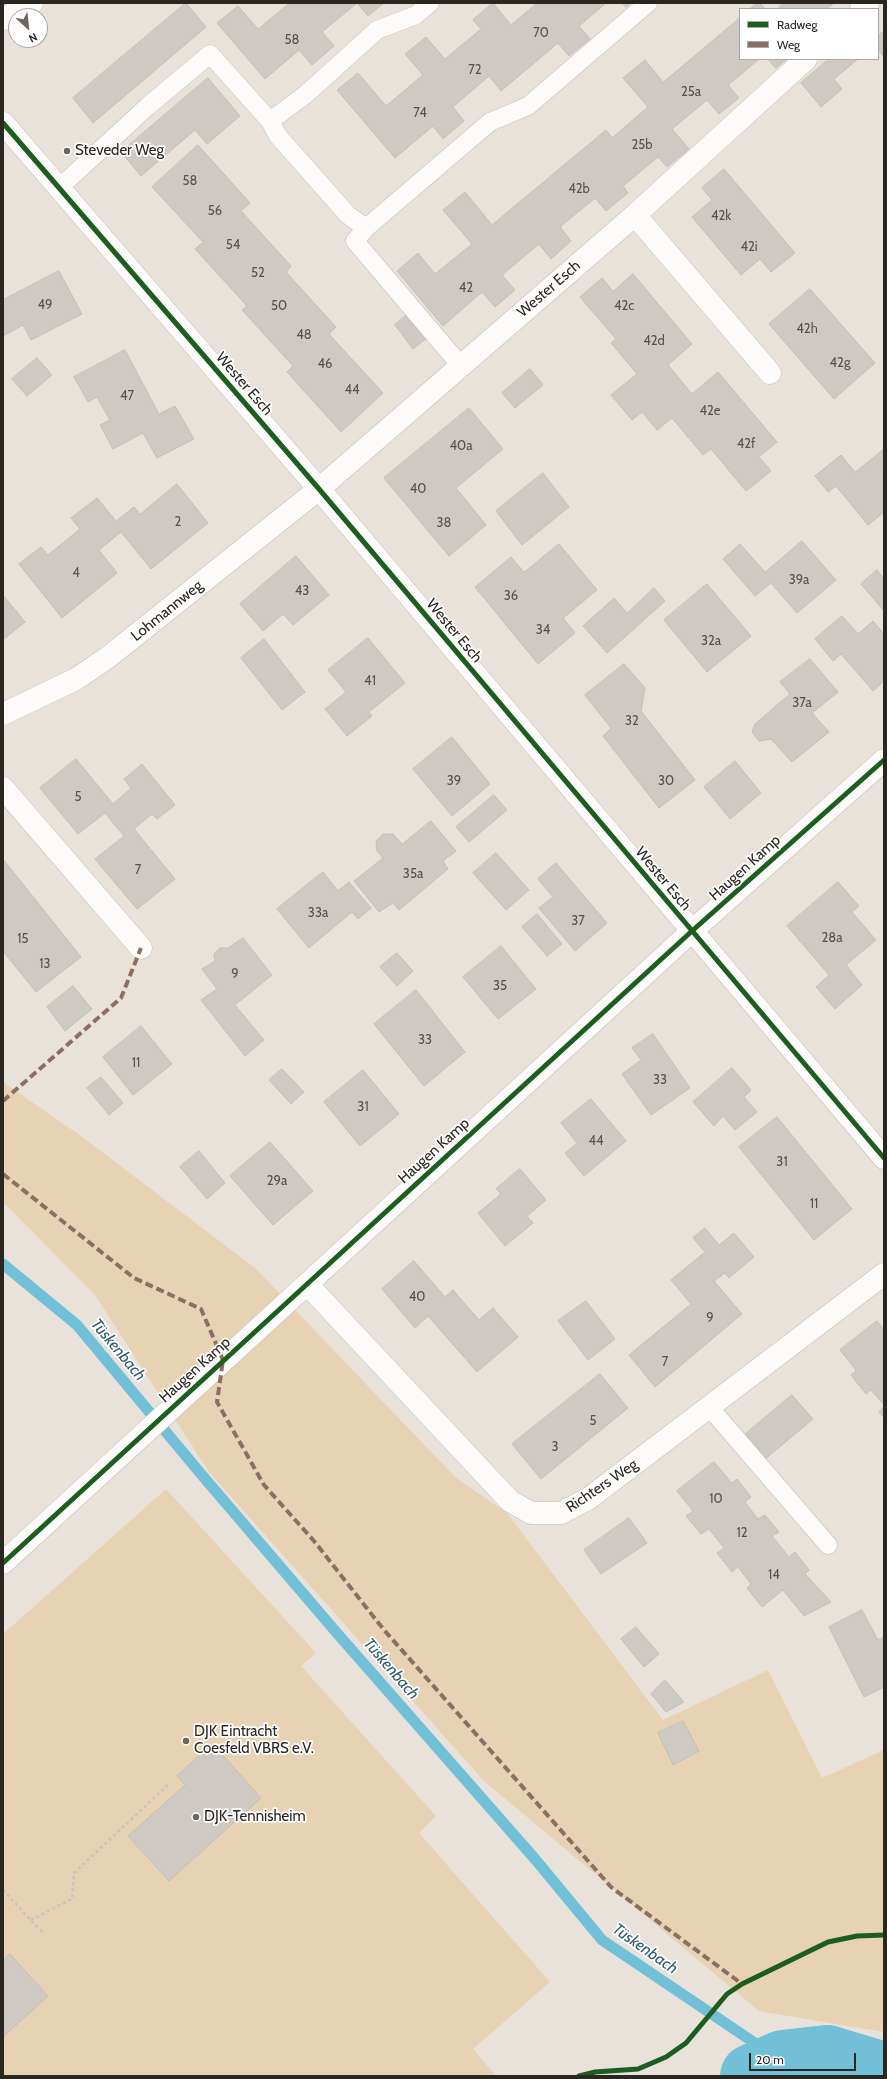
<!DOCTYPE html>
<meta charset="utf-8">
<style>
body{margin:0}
#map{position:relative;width:887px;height:2079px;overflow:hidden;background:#e8e2da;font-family:Cabin,sans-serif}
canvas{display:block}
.frame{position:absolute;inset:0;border:4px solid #2a2620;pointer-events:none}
.legend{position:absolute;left:739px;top:8px;width:140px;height:52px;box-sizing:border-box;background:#fff;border:1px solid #aaa8a6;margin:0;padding:5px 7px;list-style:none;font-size:12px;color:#2a2620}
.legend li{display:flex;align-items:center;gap:8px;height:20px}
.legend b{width:20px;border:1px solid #aaa8a6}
.north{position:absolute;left:8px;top:8px;width:40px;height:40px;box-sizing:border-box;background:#fff;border:1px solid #aaa8a6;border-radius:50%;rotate:153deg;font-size:11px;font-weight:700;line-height:16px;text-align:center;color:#2a2620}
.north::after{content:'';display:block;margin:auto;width:14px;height:18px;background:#6c6861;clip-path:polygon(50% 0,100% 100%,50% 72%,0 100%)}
.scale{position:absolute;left:749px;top:2053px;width:107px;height:18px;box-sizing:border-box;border:2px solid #2a2620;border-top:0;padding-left:5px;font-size:12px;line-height:14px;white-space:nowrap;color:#2a2620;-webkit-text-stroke:3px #fff;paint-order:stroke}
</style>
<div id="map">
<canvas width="887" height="2079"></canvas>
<div class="frame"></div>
<ul class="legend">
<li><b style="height:5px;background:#1b5e20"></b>Radweg</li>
<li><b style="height:5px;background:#8d6e63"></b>Weg</li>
</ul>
<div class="north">N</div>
<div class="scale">20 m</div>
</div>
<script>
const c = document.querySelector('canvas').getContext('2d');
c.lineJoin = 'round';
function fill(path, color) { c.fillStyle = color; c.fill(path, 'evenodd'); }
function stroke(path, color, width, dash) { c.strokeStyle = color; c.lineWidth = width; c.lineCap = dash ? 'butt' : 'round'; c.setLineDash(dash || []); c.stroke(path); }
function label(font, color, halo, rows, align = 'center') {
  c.font = font + ' Cabin,sans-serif'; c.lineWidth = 3.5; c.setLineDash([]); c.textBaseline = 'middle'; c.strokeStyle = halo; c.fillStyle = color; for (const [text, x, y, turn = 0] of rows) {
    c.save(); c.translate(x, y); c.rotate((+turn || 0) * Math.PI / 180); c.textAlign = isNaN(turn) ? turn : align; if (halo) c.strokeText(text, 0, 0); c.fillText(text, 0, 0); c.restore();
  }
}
fill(new Path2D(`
 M3,1082L81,1136L255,1268L455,1477L507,1513L663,1720L768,1670L822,1778L884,1750V2032L759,2011L484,1781L209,1472L95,1295L3,1202Z
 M166,1489L316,1653L301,1666L436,1816L419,1833L550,1982L473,2049L496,2076H3V1634Z`), '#e8d2b4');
stroke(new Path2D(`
 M3,1264L77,1325L201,1474L336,1632L535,1859L602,1940L783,2062`), '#72c0d8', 11);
stroke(new Path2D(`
 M752,2076L783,2062L827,2057L884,2074`), '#72c0d8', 64);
const building = new Path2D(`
 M186,3L206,27L93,123L73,98Z
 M290,3H384L368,16L357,3L322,32L334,46L312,65L299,50L265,79L217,23L238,6L258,29Z
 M493,3L511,25L537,3H606L579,26L590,39L569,56L558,43L501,91L489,76L453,107L464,121L443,139L433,126L395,158L337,90L358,73L386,106L423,75L405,54L426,37L445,59L481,29L473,20Z
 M622,3H631L626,7Z
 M757,3H760L765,9H750Z
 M784,3H834L827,9H781L779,7Z
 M740,18V59H759L728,85L739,98L719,114L707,100L672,129L689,149L667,167L658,157L623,186L628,193L606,211L595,198L560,227L571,241L551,259L539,244L502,275L515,290L495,307L482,292L443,326L397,271L418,253L435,274L472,244L443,210L465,192L492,225L606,130L612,138L648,107L623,78L645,60L663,82Z
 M884,31V57L878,50V36Z
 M768,59H787L776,68Z
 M829,59H858L834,79L842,89L821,107L801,83Z
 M208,78L240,116L207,144L195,130L141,176L121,152Z
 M198,145L250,203L241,211L291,266L286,272L336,327L329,334L383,393L341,432L287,372L293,366L242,310L247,306L195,249L203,242L152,187Z
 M724,169L795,253L771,272L760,259L741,275L692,217L712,200L702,188Z
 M59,271L82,314L31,340L23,325L3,336V300Z
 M633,274L692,344L668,365L692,394L718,372L777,442L759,457L771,471L746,491L711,449L703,455L672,418L657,430L642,412L632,420L611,395L637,374L611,343L616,339L580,297L602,278L613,291Z
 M810,289L875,363L834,399L769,324Z
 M408,314L427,338L413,349L395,325Z
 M125,350L159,414L175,406L194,439L157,458L143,433L113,449L100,425L110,420L97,397L88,402L74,377Z
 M37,358L52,375L27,396L12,379Z
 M530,369L543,385L515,408L502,393Z
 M469,408L503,449L456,488L486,525L449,556L384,478Z
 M883,450L884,512L868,525L836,486L828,492L815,476L841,455L855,472Z
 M543,473L569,507L522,545L496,511Z
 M177,484L208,523L151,569L121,532L99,550L117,573L62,618L19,564L41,547L48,555L80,529L71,518L97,498L116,521L134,507L140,514Z
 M802,541L836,580L797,613L771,583L755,596L723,559L740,544L765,572Z
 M559,544L597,590L563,618L575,633L538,664L475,587L511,557L524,572Z
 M296,556L329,595L293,625L283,614L263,631L240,604Z
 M877,570L884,579V611L861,584Z
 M707,584L751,636L707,672L664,620Z
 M654,588L665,601L607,653L583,626L614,598L627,613Z
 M3,595L25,622L3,640Z
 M842,616L858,634L873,621L884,634V681L873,691L841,654L833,661L815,639Z
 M368,638L405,683L369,712L372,716L347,736L325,709L346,692L328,670Z
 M264,639L305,692L282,710L241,658Z
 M810,659L838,692L812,713L829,732L792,762L771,739L759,741L752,732L755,724L790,694L780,682Z
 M624,664L645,688L641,711L695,780L659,808L603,736L611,728L585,695Z
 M452,737L490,784L452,816L413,769Z
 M76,759L113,804L131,788L124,779L142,764L175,805L157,819L152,814L134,829L175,879L137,909L95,859L124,836L105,813L78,834L40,788Z
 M735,761L761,793L730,819L704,787Z
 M494,795L507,810L469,842L456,827Z
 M431,821L456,851L443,861L448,869L399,910L393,903L379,912L354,881L383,858L377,851L376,841L383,834H393L402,844Z
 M496,853L529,890L506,910L473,873Z
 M3,859L81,957L36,992L3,951Z
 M556,863L607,923L575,951L539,908L553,897L538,879Z
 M323,872L338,891L349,882L371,908L358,919L352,912L309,948L277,909Z
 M838,882L859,906L852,912L876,940L846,965L862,985L835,1009L816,987L829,975L787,926Z
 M537,914L562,944L547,956L522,927Z
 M243,938L272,975L235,1005L264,1040L245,1056L201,1000L217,989L202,969L215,961L214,954L220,948H228Z
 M501,946L536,989L498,1019L463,977Z
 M397,953L413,971L397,986L380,967Z
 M73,986L92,1009L65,1031L47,1007Z
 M416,990L465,1052L424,1086L374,1024Z
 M141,1026L172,1064L133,1095L103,1057Z
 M653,1034L690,1088L651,1115L622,1074L641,1060L632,1048Z
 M732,1068L751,1090L744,1097L757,1112L735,1130L723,1116L714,1126L693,1102Z
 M282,1069L304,1092L291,1104L269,1080Z
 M363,1070L399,1114L360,1146L324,1102Z
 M101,1077L123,1103L109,1115L87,1088Z
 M591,1099L626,1141L584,1176L565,1153L577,1143L561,1123Z
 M777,1117L852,1209L814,1240L739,1147Z
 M270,1142L313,1191L273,1225L230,1176Z
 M199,1151L225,1183L207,1199L180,1167Z
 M520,1169L546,1200L527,1216L533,1223L505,1246L478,1213L501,1194L496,1189Z
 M705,1228L719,1245L734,1233L754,1257L729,1278L725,1273L714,1281L742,1314L655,1387L629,1355L691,1304L671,1280L705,1252L693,1238Z
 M414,1261L445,1297L453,1290L479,1320L493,1308L518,1337L477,1372L428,1316L415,1328L382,1289Z
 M586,1301L615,1339L588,1360L558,1321Z
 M877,1321L884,1330V1405L871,1390L866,1394L851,1375L856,1370L840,1350Z
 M600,1374L628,1408L541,1479L512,1444Z
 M792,1395L813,1419L764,1460L743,1436Z
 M884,1407V1418L879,1412Z
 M714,1462L732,1483L737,1479L751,1497L745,1502L758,1519L765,1515L779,1532L772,1536L789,1557L795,1552L809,1570L805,1574L831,1602L804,1616L783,1590L762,1607L747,1588L751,1584L738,1567L732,1572L717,1553L724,1548L709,1529L701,1534L686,1516L693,1511L677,1491Z
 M629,1518L647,1543L601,1574L584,1550Z
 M862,1610L878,1640L884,1637V1687L864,1697L829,1627Z
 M636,1627L659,1654L644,1667L621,1639Z
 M665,1680L684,1702L666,1712L651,1694Z
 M683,1721L699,1751L673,1765L658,1733Z
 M213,1744L261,1798L169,1881L128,1836L185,1785L177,1776Z
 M10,1954L48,1996L3,2037V1961Z`);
fill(building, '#cecac3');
stroke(building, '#c3beb8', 1);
const lane = new Path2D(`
 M270,121L278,136L348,215L366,228L490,122L528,106L648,3
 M59,188L148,106L210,54L270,121L305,95L377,30L416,15L430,3
 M366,228L355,241L461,366
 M710,1408L828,1545`);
const street = new Path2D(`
 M861,9L868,3
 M3,19L32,3
 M3,123L319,489L884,1158
 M635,215L770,373
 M3,714L76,679L107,658L319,489L635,215L806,59
 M3,788L141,948
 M307,1284L510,1501L531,1513H561L588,1499L884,1274
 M3,1563L692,931L884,760`);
stroke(lane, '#c4bfb9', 19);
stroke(street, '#c4bfb9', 23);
stroke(new Path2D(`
 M3,1890L42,1932
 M31,1920L72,1899L74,1873L170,1783`), '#c6c4c1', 2.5, [3, 3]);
stroke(lane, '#fcfbf9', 18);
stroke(street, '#fcfbf9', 22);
stroke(new Path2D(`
 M3,1101L121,998L141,948
 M3,1174L134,1278L201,1309L223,1360L217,1402L264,1485L314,1541L384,1630L611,1887L742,1984`), '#8d6e63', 4, [8, 4]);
stroke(new Path2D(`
 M3,123L319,489L884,1158
 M3,1563L692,931L884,760
 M579,2076L595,2072L638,2069L666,2057L686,2043L727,1994L742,1984L828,1942L857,1936L884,1935`), '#1b5e20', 5);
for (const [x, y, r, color] of [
 [67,151,4,"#6c6861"],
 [186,1741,4,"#6c6861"],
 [196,1817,4,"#6c6861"]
]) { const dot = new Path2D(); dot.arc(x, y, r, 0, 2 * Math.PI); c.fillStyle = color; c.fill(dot); stroke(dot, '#fff', 1.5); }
label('13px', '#56524b', null, [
 ["70",541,33],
 ["58",292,40],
 ["72",475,70],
 ["25a",691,92],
 ["74",420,113],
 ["25b",642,145],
 ["58",190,181],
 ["42b",579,189],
 ["56",215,211],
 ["42k",721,216],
 ["54",233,245],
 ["42i",749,247],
 ["52",258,273],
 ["42",466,288],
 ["49",45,305],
 ["50",279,306],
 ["42c",624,306],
 ["42h",807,329],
 ["48",304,335],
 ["42d",654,341],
 ["42g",840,363],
 ["46",325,364],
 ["44",352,390],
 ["47",127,396],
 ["42e",710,411],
 ["42f",746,444],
 ["40a",461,446],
 ["40",418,489],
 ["2",178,522],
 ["38",444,523],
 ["4",76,573],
 ["39a",799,580],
 ["43",302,591],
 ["36",511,596],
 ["34",543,630],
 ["32a",711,641],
 ["41",370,681],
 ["37a",802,703],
 ["32",632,721],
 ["39",454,781],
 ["30",666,781],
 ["5",78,797],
 ["7",138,870],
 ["35a",413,874],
 ["33a",318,913],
 ["37",578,921],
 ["28a",832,938],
 ["15",23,939],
 ["13",45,964],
 ["9",235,974],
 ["35",500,986],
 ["33",425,1040],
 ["11",136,1063],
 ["33",660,1080],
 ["31",363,1107],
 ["44",596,1141],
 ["31",782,1162],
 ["29a",277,1181],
 ["11",814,1204],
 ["40",417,1297],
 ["9",710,1318],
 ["7",665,1362],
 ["5",593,1421],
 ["3",555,1447],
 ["10",716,1499],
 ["12",742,1533],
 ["14",774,1575]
]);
label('15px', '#2a2620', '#fff', [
 ["Steveder Weg",75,151],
 ["DJK Eintracht",194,1732],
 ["Coesfeld VBRS e.V.",194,1749],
 ["DJK-Tennisheim",204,1817]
], 'left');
label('15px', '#2a2620', '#fff', [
 ["Wester Esch",549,289,-41],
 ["Wester Esch",244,384,49],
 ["Lohmannweg",167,611,-39],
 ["Wester Esch",454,631,50],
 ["Haugen Kamp",745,868,-42],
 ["Wester Esch",663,879,50],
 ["Haugen Kamp",434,1151,-42],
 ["Haugen Kamp",195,1370,-42],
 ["Richters Weg",602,1486,-34]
]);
label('italic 16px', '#2f5d6e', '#fff', [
 ["Tüskenbach",118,1350,50],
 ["Tüskenbach",391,1669,49],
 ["Tüskenbach",645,1949,35]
]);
</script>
